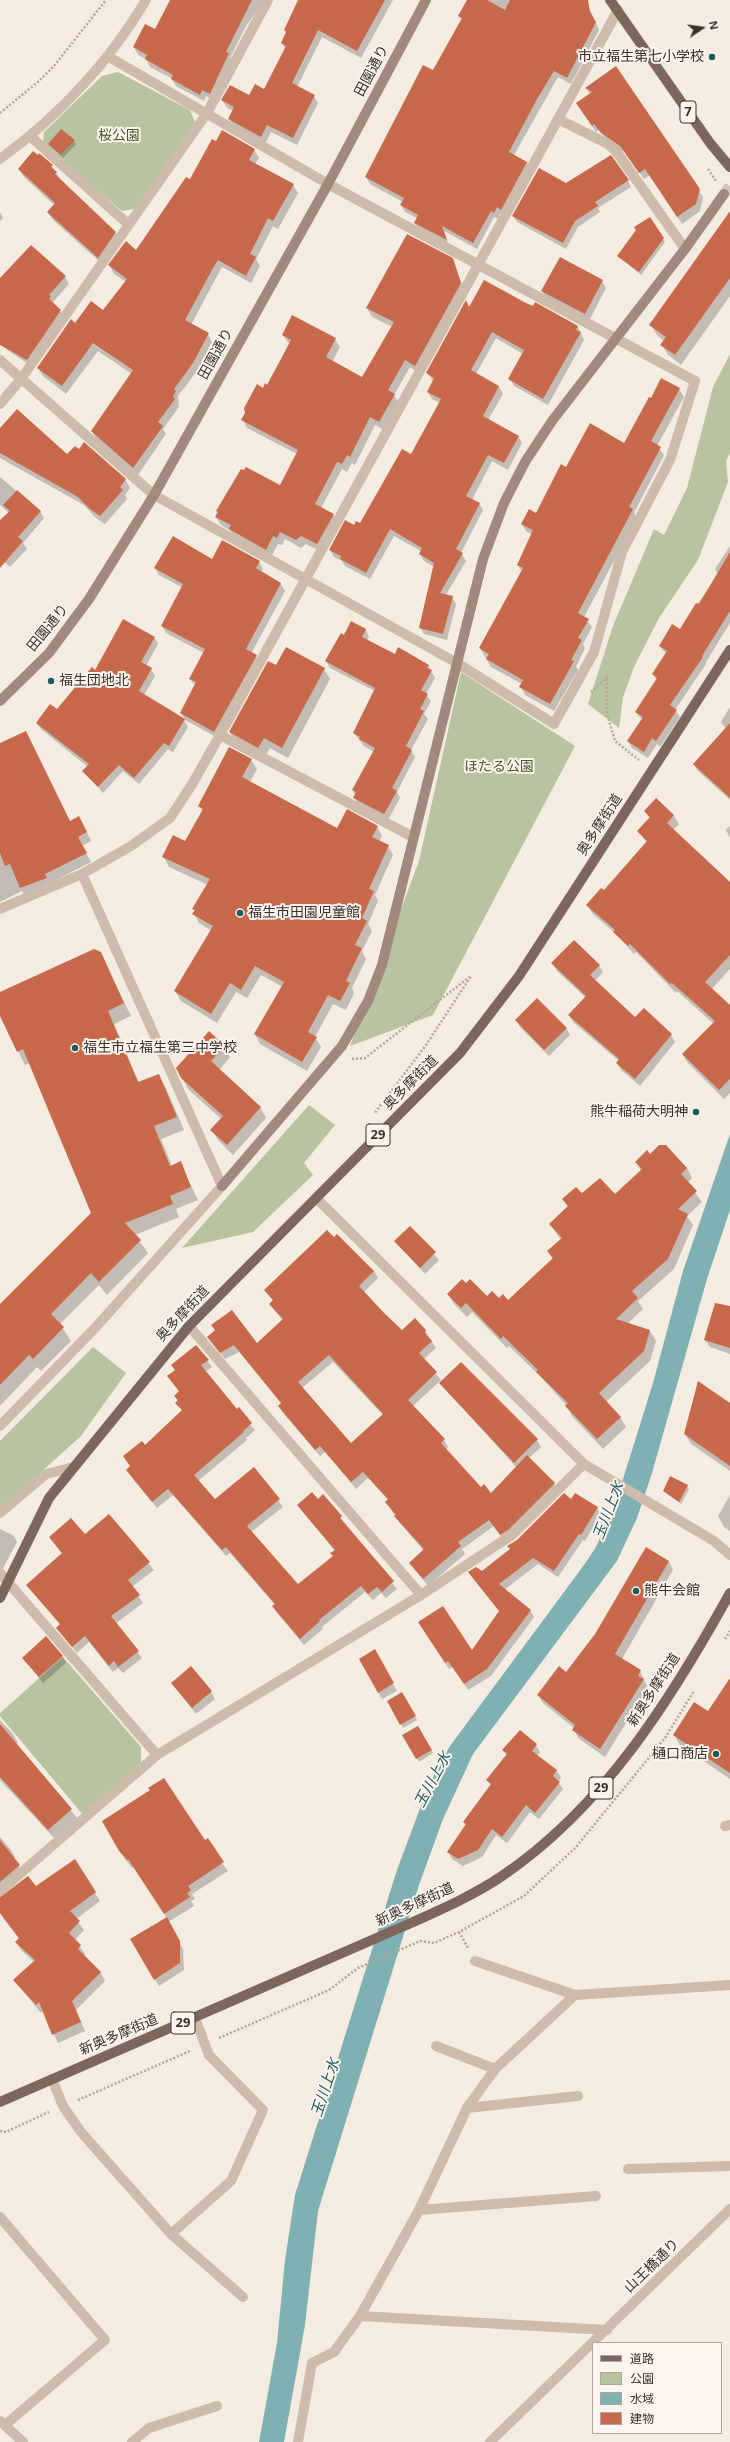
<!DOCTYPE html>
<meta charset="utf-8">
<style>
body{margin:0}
#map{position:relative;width:730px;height:2442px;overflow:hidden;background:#f4ebe1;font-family:"Noto Sans","Noto Sans JP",sans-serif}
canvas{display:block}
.legend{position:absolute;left:592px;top:2342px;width:130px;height:92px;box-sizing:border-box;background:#fbf5ee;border:1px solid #aea6a0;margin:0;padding:5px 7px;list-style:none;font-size:12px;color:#3b302b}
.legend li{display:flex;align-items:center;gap:8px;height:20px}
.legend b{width:20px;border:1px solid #aea6a0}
.north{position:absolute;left:682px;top:8px;width:40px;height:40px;-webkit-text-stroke:3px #fbf5ee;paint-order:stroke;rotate:77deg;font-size:11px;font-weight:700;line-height:16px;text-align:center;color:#3b302b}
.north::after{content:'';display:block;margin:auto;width:14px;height:18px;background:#3b302b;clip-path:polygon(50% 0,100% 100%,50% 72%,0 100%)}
</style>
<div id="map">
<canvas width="730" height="2442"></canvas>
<ul class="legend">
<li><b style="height:5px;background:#7d675c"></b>道路</li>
<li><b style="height:11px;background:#b8c4a0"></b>公園</li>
<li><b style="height:11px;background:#7fb0b2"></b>水域</li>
<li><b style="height:11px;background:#c8694b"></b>建物</li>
</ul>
<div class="north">N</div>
</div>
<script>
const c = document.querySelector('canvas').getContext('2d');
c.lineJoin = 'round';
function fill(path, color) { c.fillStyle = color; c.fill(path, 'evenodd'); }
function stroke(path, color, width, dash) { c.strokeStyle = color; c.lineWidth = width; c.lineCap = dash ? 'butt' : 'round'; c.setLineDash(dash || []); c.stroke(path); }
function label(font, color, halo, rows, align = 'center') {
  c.font = font + ' "Noto Sans","Noto Sans JP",sans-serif'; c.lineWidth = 4; c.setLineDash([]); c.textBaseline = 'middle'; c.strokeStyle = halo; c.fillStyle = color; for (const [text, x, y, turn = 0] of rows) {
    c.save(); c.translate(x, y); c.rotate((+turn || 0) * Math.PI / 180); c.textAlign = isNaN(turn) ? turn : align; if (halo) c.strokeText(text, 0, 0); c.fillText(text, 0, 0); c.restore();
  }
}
fill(new Path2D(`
 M118,72L190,110L195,122L135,209L122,211L43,144L44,132L102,76Z
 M730,354V453L726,461L728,482L698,560L659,618L634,667L623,697L619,728L588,704L613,626L654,529L664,535L687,488L713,387Z
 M461,672L575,746L433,1015L350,1046L419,861Z
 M309,1105L335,1125L304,1163L313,1175L253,1232L182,1248Z
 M93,1347L126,1373L81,1436L0,1509V1441Z
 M63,1657L141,1747V1762L84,1816L0,1716V1713Z`), '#b8c4a0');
fill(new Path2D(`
 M730,1134V1210L707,1279L652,1473L637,1518L617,1561L473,1754L443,1819L419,1885L318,2211L305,2325L284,2442H259L277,2343L285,2260L295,2195L397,1870L428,1787L450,1746L584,1565L596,1547L614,1508L653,1383L683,1271Z`), '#7fb0b2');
fill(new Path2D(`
 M171,0H265L246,26L230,58L232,62L214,101L206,96L204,101L176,86L171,78L150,67L146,59L138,55L134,47L155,30Z
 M301,0H396H393L361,58L322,37L297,87L314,96L318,103L297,145L271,132L265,144L234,126L229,119L233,111L227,108L222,100L250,97L264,90L285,49L282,43Z
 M468,0H581L587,3L599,30L571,84L558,77L514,155L527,162L531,169L505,216L501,213L498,219L494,217L477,249L444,231L449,246L419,229L415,223L417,218L405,212L401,205L403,202L370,184L366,177L434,72L462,20L459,16Z
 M616,67L703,197L700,211L682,224L650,175L644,179L626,153L607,140L599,130L596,132L577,104L590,94L586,88Z
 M74,141L76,144L63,158L49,144Z
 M217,143L254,150L259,158L255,164L293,185L298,193L278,229L273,226L256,259L260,266L251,283L222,267L217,276L191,325L208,334L212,342L197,371L178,396L179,407L163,429L166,434L138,475L97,440L92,431L132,374L98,351L66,394L43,376L38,368L76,324L104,312L126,282L114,274L110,266L136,251Z
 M52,166L60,179L115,232L119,239L102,264L52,219L48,212L54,205L23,176L19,169Z
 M628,181L631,187L598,208L600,212L578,227L566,249L517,222L513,216L566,184Z
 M0,212L3,218L0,221Z
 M649,218L665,242L641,275L618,256Z
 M730,225V296L681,365L668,355L662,345L664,341L657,335L651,325Z
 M31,246L65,277L69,284L53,302L65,318L31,366L6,349L2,342L0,282Z
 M452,259L465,292L420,374L410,367L394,395L399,403L384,430L375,425L355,465L352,463L347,472L342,469L321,508L333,515L338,523L322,552L306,544L301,548L285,539L282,545L278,544L271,557L235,537L231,531L221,525L216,517L217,511L242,470L280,486L297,454L247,428L243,420L268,386L290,345L283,335L335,339L340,347L332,362L362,378L393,327L372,317L367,308Z
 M602,281L606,288L589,321L546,298L542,291Z
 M466,302L470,308L534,307L535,304L578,327L584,340L548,405L514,386L510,379L523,354L496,338L476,374L499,387L503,394L488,420L518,436L522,443L508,470L492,461L472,500L479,503L483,510L461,553L466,561L446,595L452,597L456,604L447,640L424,634L420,627L434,567L424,561L420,554L421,551L394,536L370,579L345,566L342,561L334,557L330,550L354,526L360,524L412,456L440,403L432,399L428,392L434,382L427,373Z
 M679,389L684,397L657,446L664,455L634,513L637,518L584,617L592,627L583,644L585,648L576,667L578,670L554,711L525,695L521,687L522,684L491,667L480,648L522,572L518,565L533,535L526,531L522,524L536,514L566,468L625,444L651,399Z
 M0,429L68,456L79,451L125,479L130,488L125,495L127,499L105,524L96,518L84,505L0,458Z
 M0,477L40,511L44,518L23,543L27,549L10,567L0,558V524L9,513L0,505Z
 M730,546V623L706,662V664L675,710L680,717L660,747L657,744L648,758L632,748L628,741L642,720L636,712L657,681L653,674L666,654L660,646L680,630L718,574L715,569Z
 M213,560L259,562L263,569L261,572L281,584L285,591L252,652L260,662L218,738L185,720L181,713L195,686L190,679L204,653L166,633L162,626L183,588L159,575L155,568Z
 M352,622L366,630L369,637L367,641L395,655L428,665L435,678L426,694L431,701L424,714L428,719L411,750L415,757L397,792L400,798L388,820L358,805L353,790L374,752L364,746L354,733L375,691L330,668L326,661Z
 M154,637L158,644L146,666L151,669L155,676L144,695L184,720L188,727L173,752L168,749L139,784L123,771L103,793L84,771L88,767L41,729L37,723L57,711L95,671Z
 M277,667L324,669L330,679L288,758L270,748L264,758L236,743L230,732Z
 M730,707V800L697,770L694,764L726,729L721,722Z
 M30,741L70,822L84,826L91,841L82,846L91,862L25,896L22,891L0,902V747Z
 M251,760L257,769L250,782L337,829L377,826L382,836L379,841L388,846L393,855L375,895L378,901L368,924L372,931L362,951L366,959L352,988L354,993L346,1010L333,1004L315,1037L321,1047L307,1071L260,1044L255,1034L283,987L261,975L247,998L236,992L217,1023L181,1001L175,991L212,931L199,923L194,914V909L208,885L169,867L164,857L186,843L203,812L199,806Z
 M656,799L674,816L679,824L673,830L730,883V969L711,990L730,1008V1093L724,1099L688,1063L683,1055L714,1024L677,991L676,993L636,952L634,954L615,933L593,914L587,905L604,891L647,843L639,832L650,819L645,811Z
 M730,826V838L726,830Z
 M100,953L131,1016L114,1024L139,1083L158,1075L166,1088L184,1130L161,1139L172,1166L180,1163L198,1200L176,1209L179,1217L135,1235L148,1253L107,1295L99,1285L60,1324L71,1341L41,1371L37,1367L0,1406V1306L93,1213L30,1063L25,1065L0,1014V993Z
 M553,964L599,965L603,972L595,981L635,1018L671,1035L675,1042L640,1086L621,1070L617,1063L619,1061L573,1022L569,1015L585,997L557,971Z
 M516,1020L566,1028L570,1035L549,1056L520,1027Z
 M224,1047L230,1057L219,1070L260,1107L266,1118L233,1155L218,1140L212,1130L221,1119L188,1089L182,1078Z
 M650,1155L687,1168L692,1178L688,1183L702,1202L687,1216L693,1225L674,1269L638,1301L643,1309L627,1324L650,1331L656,1341L650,1361L606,1402L620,1417L626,1427L603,1449L572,1416L567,1406L540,1376L509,1346L507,1348L472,1312L467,1317L454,1304L448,1294L508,1301L553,1260L548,1251L561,1240L550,1224L568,1208L564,1199L582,1195L615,1196L641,1171L636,1162Z
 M410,1227L439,1260L425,1274L395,1241Z
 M334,1238L374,1271L378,1278L364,1292L402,1332L425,1331L436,1348L424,1359L441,1380L413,1406L444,1440L448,1447L446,1449L480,1488L491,1494L517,1468L440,1383L537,1440L541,1447L529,1458L554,1484L558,1491L505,1542L494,1526L462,1549L465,1554L428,1586L410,1563L424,1551L400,1523L386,1502L388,1500L368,1478L356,1489L325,1452L320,1456L283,1413L279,1406L282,1404L239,1352L225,1359L208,1337L257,1345L283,1321L275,1311L270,1304L273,1301L265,1290ZM333,1362L383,1415L350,1444L302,1388Z
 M730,1307V1354L710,1347L705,1340Z
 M196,1346L212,1367L205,1372L255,1430L246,1438L247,1440L198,1481L215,1501L254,1469L283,1507L251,1532L298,1586L334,1557L332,1554L335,1551L298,1506L318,1500L323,1495L397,1589L386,1598L381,1593L373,1600L365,1592L322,1627L323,1629L304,1645L277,1613L273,1606L275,1605L230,1553L226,1556L173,1495L157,1508L127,1470L131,1467L124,1457L145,1446L182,1411L175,1396L179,1392L169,1377L176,1371L172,1365Z
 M730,1404V1471L691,1444L685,1434Z
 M687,1486L689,1489L681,1504L664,1491Z
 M730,1495V1531L724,1527L718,1516Z
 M572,1501L597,1508L601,1514L585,1541L583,1540L558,1577L538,1564L504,1590L530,1610L534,1617L491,1676L468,1690L453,1667L449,1669L423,1629L471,1652L500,1612L473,1578Z
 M109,1516L154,1570L132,1587L143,1603L116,1623L142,1658L123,1673L118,1668L113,1672L89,1642L77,1653L57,1628L61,1625L27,1585L62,1554L50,1538L85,1536Z
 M0,1529L14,1536L17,1542L0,1574Z
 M646,1549L669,1562L673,1570L622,1659L640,1671L648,1688L605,1757L578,1738L574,1728L543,1703L538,1695L566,1674L596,1635Z
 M374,1650L397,1691L382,1699L360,1659Z
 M62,1656L66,1663L43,1683L23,1658Z
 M730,1680V1779L680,1745L674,1735L709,1713Z
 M172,1683L211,1692L215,1699L196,1714Z
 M402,1694L417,1720L403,1728L388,1701Z
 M0,1720L13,1734L18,1743L16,1744L77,1818L54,1838L0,1780Z
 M418,1727L433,1753L419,1762L404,1736Z
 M536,1745L540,1752L537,1756L557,1771L561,1778L558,1782L563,1789L539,1819L530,1812L507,1843L496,1835L482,1857L463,1866L452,1859L448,1852L466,1826L464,1823L491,1785L487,1780L507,1756L504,1751Z
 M103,1821L205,1841L228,1871L192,1894L195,1899L191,1901L194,1906L168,1922L183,1949L184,1970L159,1986L131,1940L167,1918L134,1867L132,1868L125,1859Z
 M0,1837L11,1850L15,1857L13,1859L23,1873L0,1891Z
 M75,1861L100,1901L76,1919L84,1930L75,1940L85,1954L84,1956L100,1972L105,1981L76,2010L85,2031L58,2043L43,2011L41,2013L14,1980L34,1962L21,1950L16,1942L19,1939L3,1918L0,1908L36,1888Z`), '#0003');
fill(new Path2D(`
 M170,0H252L226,52L229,53L210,94L202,90L200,95L171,79L173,75L145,59L147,55L133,47L145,24L155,29Z
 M298,0H385L357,51L318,30L292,83L315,95L293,138L267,125L261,137L228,119L234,107L221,100L230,85L249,95L255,84L264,89L286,46L281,43L286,32L284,30Z
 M467,0H487L505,10L510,0H588L590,12L596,22L567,78L554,71L537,99L509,152L527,162L501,210L497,207L494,213L491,211L473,243L442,226L447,240L414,223L418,215L400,205L404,198L365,177L423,65L433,70L462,18L458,16Z
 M616,66L700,189L696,204L677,217L645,169L639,173L620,146L601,133L594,124L592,126L576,103L592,92L585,88Z
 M61,129L75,140L61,155L48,144Z
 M222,130L255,149L249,160L294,184L273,221L268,218L250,254L256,257L246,276L218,260L213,268L185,320L209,333L193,363L174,389L176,391L173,397L175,399L158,422L163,426L133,468L91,431L133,370L93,343L62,386L37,368L71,319L75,323L91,301L103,310L127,279L108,265L126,241L136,250L186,177L190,179L212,139L216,141Z
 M33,151L38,155L39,153L53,165L51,167L57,172L55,174L116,232L98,258L47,212L55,203L18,169Z
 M611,155L629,180L595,202L598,206L575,221L563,243L512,216L539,168L566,183Z
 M730,211V278L675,355L660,345L666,337L649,325Z
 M650,217L664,238L639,272L617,256L636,230L634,227Z
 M407,234L453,258L461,283L415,366L405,360L388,390L395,394L379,422L370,417L350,457L347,455L342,464L337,462L315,504L334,514L317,544L301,536L296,540L280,532L277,538L273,536L266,550L229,529L231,525L215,517L218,512L216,511L241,469L244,470L246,467L280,485L298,450L241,420L245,413L244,408L257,384L263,388L265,383L267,385L291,340L282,335L292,315L336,338L326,357L362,377L394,322L366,308Z
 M31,245L66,276L49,295L51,296L49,299L61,310L27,360L0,345V278Z
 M560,257L603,280L585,314L541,291Z
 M484,280L526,303L533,306L535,302L578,326L576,330L581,332L543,399L508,379L524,350L492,332L471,370L499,386L483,416L519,436L504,463L488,455L466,496L480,503L456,549L463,553L440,593L453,596L443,634L419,628L434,563L419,554L422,548L390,529L366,573L340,559L341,556L329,550L345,520L354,525L356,521L360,523L402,449L411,454L441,399L427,392L434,378L426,373L466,300L469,307Z
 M661,378L680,388L651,441L661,447L629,507L633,509L578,613L589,619L578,638L582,640L571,660L574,661L550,704L519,687L523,680L486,659L489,654L479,648L523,568L517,565L533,530L521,524L529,509L536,513L561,464L566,467L590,423L624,443L649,397L651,398Z
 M17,409L67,454L75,446L79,449L84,442L126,479L120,487L123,490L100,516L90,509L78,497L0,453V428Z
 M17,490L41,511L18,537L23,541L0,568V520L10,511L3,505Z
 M173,536L212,559L222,540L260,561L256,568L281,583L246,649L257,655L214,732L180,713L196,682L189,679L205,649L161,626L183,584L154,568Z
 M730,552V611L702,656L703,657L670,705L677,710L656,741L652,738L644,752L627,741L643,717L635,712L657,678L652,674L667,651L659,646L672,624L680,629L696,603L699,604Z
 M123,619L155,637L141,662L152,668L139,691L185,719L169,746L164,743L134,778L119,765L98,787L82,771L89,764L36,723L50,704L57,709L92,667L95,670Z
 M351,621L366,629L362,637L395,654L398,647L429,665L427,668L432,670L421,690L428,694L420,709L424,711L406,746L412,750L392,788L397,791L384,814L353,798L356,792L352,790L375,748L359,739L360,737L353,733L375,688L325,661L341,633L344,635Z
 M286,647L325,668L282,748L264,738L258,748L229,732L268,661L276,665Z
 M730,723V798L693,764Z
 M26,731L70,821L79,816L87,832L78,837L87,853L45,874L47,878L20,888L10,864L5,866L0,853V743Z
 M229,747L252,759L242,777L337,828L347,809L378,826L372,837L389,845L369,889L374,891L362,918L367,921L355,945L362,948L346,981L350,983L340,1001L328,995L308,1032L317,1037L302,1062L254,1034L284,982L255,966L241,990L230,983L211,1014L174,991L213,926L192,914L195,910L192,909L210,879L162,857L173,835L185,841L203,809L198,806Z
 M656,798L674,815L667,823L730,882V955L705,982L730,1005V1079L719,1090L682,1054L715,1021L672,983L670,984L630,944L628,946L613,932L615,930L586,905L601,888L604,890L647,841L637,831L650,817L644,811Z
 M574,940L600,965L590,975L635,1017L644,1008L672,1034L635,1079L616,1063L619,1059L568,1015L586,996L551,963Z
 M94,949L101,952L124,1003L108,1011L138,1082L159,1074L177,1117L154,1126L170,1166L181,1161L191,1187L170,1196L173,1204L125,1223L141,1240L99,1282L91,1273L51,1314L64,1327L33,1359L29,1355L0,1385V1304L91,1213L23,1049L17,1052L0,1016V992Z
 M537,998L567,1028L544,1050L515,1020Z
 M209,1031L225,1046L211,1061L261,1107L227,1145L210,1130L223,1116L181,1078L176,1068Z
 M659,1145H666L687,1168L681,1174L697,1191L678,1209L688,1214L668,1259L632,1291L638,1298L616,1319L650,1330L644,1351L599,1393L621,1417L597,1439L565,1406L568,1403L536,1372L538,1370L503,1336L501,1339L466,1303L461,1308L447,1294L462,1279L466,1283L470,1279L487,1296L492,1291L499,1298L503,1294L508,1300L553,1258L547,1251L562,1238L549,1224L568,1206L562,1199L576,1187L582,1193L600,1178L615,1194L642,1169L635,1162L647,1150L650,1154Z
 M410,1226L436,1252L420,1268L394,1241Z
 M327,1230L334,1237L337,1234L374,1271L359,1286L384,1313L402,1330L415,1318L426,1330L425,1333L432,1341L419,1353L437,1372L408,1400L445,1439L441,1443L481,1487L484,1484L491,1493L527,1455L555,1483L508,1530L500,1535L489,1520L458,1542L461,1546L423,1579L409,1563L424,1549L394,1516L396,1515L385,1502L388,1499L363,1472L351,1482L320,1446L315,1450L278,1406L281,1403L234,1345L220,1353L207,1337L215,1330L211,1325L232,1310L257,1343L283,1319L269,1304L273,1300L264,1290ZM329,1355L383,1414L351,1443L298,1382Z
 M715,1303L730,1306V1348L704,1340Z
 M196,1345L209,1360L201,1365L237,1409L239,1407L252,1423L243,1431L244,1432L194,1475L215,1499L254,1467L280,1499L247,1526L298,1584L333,1556L330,1553L335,1550L297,1505L312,1492L318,1499L323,1494L342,1516L340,1518L394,1581L382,1592L377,1587L368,1594L361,1586L319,1620L320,1621L300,1639L272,1606L275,1604L226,1547L222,1550L168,1489L152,1502L126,1470L130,1466L123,1456L142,1441L145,1445L182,1410L175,1403L178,1400L174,1396L179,1391L167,1376L175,1370L171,1365Z
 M461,1362L538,1439L514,1463L439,1383Z
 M698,1381L730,1403V1466L684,1434Z
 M670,1476L688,1485L679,1502L663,1491Z
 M564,1493L571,1499L575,1493L598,1507L581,1535L579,1534L554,1571L533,1558L499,1584L531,1610L487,1669L464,1684L448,1661L445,1663L418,1622L443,1606L472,1650L499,1611L468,1572L476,1567L482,1571L510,1549L507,1546L517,1540Z
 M109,1514L150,1562L128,1580L140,1595L111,1616L139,1651L118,1667L114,1661L109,1666L85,1636L72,1647L56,1628L60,1624L26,1585L62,1553L49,1537L71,1518L85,1534Z
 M646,1547L669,1561L615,1654L641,1670L638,1676L644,1679L600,1749L572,1730L575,1725L537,1695L559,1666L566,1672L595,1634Z
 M46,1636L63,1656L39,1677L22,1658Z
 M375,1649L394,1683L378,1693L359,1659Z
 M191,1666L212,1691L192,1708L171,1683Z
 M730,1678V1773L673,1735L694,1702L708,1711Z
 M402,1692L416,1716L400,1725L387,1701Z
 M0,1724L72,1809L48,1830L0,1777Z
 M418,1726L432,1750L416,1759L402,1735Z
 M520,1730L537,1744L532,1751L557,1770L553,1776L560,1782L535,1813L526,1805L502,1837L492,1829L478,1850L458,1859L447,1852L466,1824L463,1822L491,1784L486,1780L507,1754L502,1750Z
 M164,1778L205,1840L208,1838L224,1862L188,1886L191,1890L187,1893L190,1897L164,1914L128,1859L127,1860L119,1851L102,1821L150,1790L148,1788Z
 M0,1840L20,1865L0,1882Z
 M75,1859L96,1892L70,1911L80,1921L69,1933L81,1945L78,1949L101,1972L72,2001L81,2022L52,2035L39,2002L36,2005L13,1980L35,1960L15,1942L19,1938L0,1913V1897L28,1876L36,1886Z
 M167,1917L180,1941V1963L154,1980L130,1939Z`), '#c8694b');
stroke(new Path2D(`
 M724,194L730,185`), '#cfc6bd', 10, [10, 5]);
stroke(new Path2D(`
 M0,113L39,81L54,66L106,0
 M708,169L716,181
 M591,692L607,677V714L615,741L639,760
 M352,1059L365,1058L471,976L426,1045L374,1114
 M725,1639L730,1631
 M459,1932L468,1948
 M219,2038L329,1990L358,1968L420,1941L434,1943L459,1932L524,1896L576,1847L616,1798L665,1738L694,1691
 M78,2100L190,2051
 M0,2131L6,2132L49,2112`), '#b9a596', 2.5, [2, 2]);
stroke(new Path2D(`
 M725,1826L730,1825
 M436,2046L495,2069L575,1995L730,1985
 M467,2108L578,2096
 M628,2169L730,2166
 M419,2210L596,2196
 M171,2234L231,2181L263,2110L209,2055L195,2018`), '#cdbbac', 10);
stroke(new Path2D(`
 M558,119L608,144L616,151L685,249
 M30,136L129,225
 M0,159C60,115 108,64 146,0
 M0,360L154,495L457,663L554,724L594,652L622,552L670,460L695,381L328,184L109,57
 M0,404L21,379L207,113L268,0
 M220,735L413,837
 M0,909L82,874L131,846L170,818L191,786L220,735L618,10
 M316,1198L584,1464L714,1541L730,1555
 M189,1326L421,1595
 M0,1426L95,1328L222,1186L82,874
 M0,1513L46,1474L74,1467
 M0,1573L157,1755
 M0,1891L157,1755L421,1595L512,1535L584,1464
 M475,1961L575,1995
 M495,2069L467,2108L419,2210L360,2316L607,2330
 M52,2079L63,2106L81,2132L171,2234L243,2297
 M0,2217L105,2340L5,2425
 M0,2421L23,2442
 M132,2442L149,2428L217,2406
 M298,2442L312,2363L334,2352L360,2316
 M490,2442L730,2209`), '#cdbbac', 10);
stroke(new Path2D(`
 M0,701L49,653L89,599L154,495L328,184L426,0
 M222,1186L342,1046L368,1001L382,965L483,559L504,503L525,462L552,421L685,249L724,194`), '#a18a7d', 10);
stroke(new Path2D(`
 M610,0L710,143L730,167
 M0,1598L49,1498L189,1326L460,1053L519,976L730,650
 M0,2102L411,1923C442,1909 474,1895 502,1876C604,1807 672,1698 730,1593`), '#7d675c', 10);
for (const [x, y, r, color] of [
 [712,57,4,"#1f5a5e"],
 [51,681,4,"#1f5a5e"],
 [240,913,4,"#1f5a5e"],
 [75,1048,4,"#1f5a5e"],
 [696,1112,4,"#1f5a5e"],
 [636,1591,4,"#1f5a5e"],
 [716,1754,4,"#1f5a5e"]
]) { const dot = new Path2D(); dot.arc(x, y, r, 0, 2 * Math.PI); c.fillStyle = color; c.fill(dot); stroke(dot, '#fbf5ee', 1.5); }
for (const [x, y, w] of [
 [688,112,16],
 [378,1135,24],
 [601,1788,24],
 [183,2023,24]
]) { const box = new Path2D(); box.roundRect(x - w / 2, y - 11, w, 22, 3); c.fillStyle = '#fbf5ee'; c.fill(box); stroke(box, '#3b302b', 1); }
label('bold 13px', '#3b302b', null, [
 ["7",688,112],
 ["29",378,1135],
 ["29",601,1788],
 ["29",183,2023]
]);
label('14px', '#3b302b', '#fbf5ee', [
 ["市立福生第七小学校",704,57,"right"],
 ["福生団地北",59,681],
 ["福生市田園児童館",248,913],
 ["福生市立福生第三中学校",83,1048],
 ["熊牛稲荷大明神",688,1112,"right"],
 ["熊牛会館",644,1591],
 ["樋口商店",708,1754,"right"]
], 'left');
label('14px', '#3b302b', '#fbf5ee', [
 ["田園通り",372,71,-62],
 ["田園通り",216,354,-61],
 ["田園通り",48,628,-51],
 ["奥多摩街道",600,825,-57],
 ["奥多摩街道",411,1083,-45],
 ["奥多摩街道",183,1314,-47],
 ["新奥多摩街道",654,1690,-57],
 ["新奥多摩街道",415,1905,-25],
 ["新奥多摩街道",119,2035,-23],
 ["山王橋通り",652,2266,-44]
]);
label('14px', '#4a5a2e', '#fbf5ee', [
 ["桜公園",119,136],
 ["ほたる公園",499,767]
]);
label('italic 15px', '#1f5a5e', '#fbf5ee', [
 ["玉川上水",609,1511,-69],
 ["玉川上水",433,1780,-62],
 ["玉川上水",326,2088,-72]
]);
</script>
